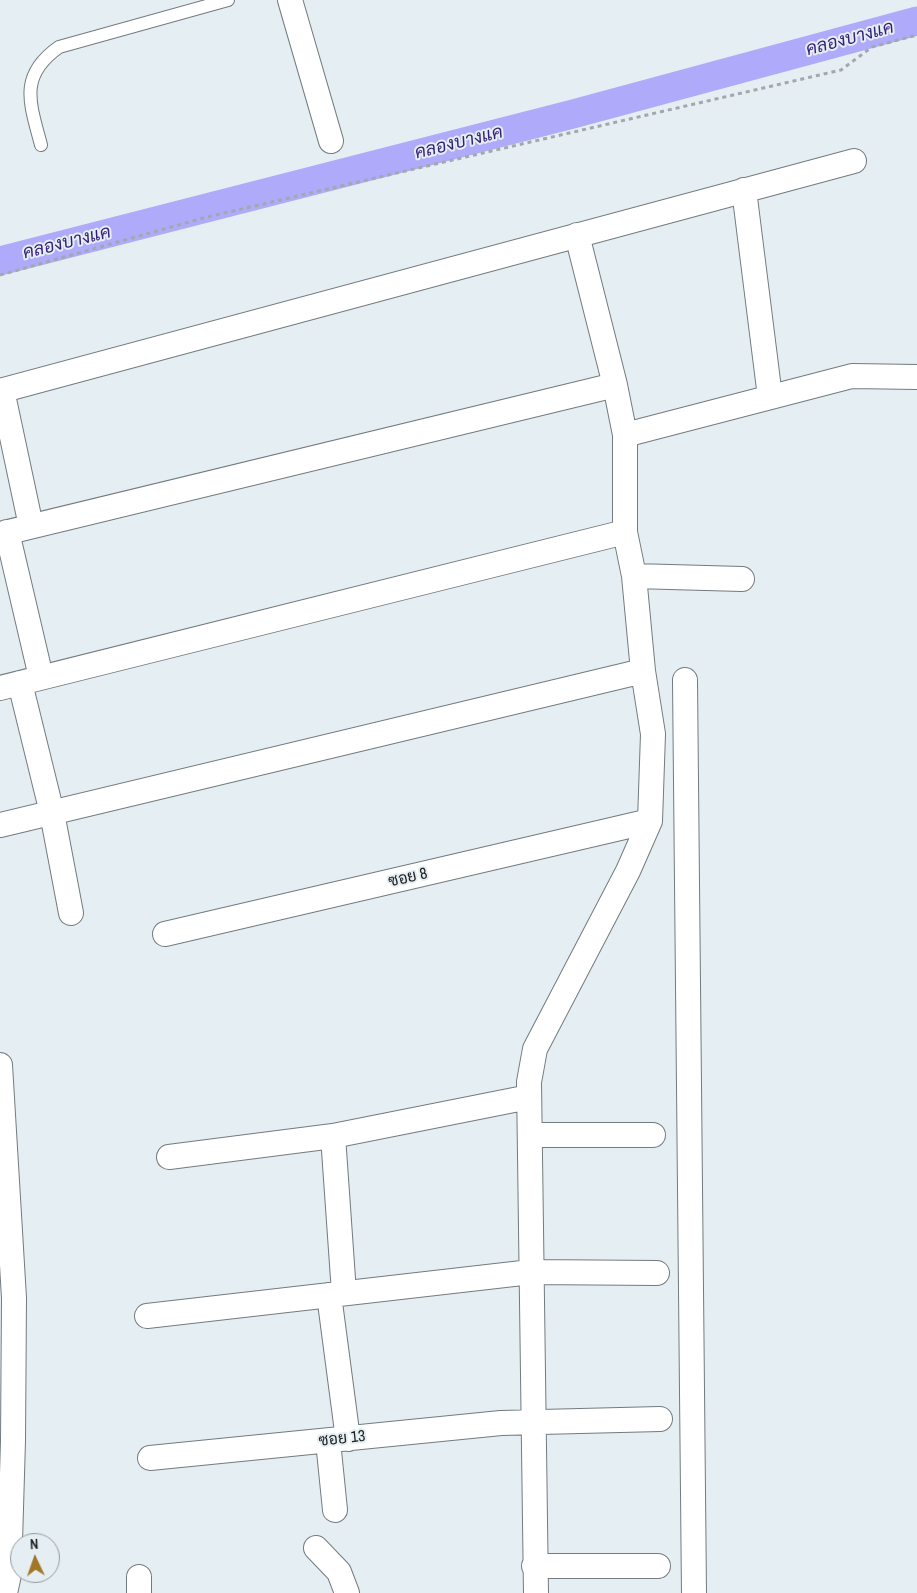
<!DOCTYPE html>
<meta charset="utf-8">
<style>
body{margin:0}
#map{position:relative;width:917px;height:1593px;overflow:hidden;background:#e5eef2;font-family:"Archivo Narrow",sans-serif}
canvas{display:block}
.north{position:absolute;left:10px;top:1533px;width:50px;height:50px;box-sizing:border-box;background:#e5eef2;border:1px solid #959b9e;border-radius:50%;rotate:357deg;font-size:14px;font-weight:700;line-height:20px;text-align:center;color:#1c1e20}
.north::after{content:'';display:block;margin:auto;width:18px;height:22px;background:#a37728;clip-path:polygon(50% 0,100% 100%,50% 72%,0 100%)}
</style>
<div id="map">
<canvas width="917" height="1593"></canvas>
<div class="north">N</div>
</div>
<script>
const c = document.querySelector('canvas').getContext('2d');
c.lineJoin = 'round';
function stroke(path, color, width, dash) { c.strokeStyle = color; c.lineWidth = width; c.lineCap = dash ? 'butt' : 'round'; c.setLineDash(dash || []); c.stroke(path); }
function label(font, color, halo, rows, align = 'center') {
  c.font = font + ' "Archivo Narrow",Sarabun,sans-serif'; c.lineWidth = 4; c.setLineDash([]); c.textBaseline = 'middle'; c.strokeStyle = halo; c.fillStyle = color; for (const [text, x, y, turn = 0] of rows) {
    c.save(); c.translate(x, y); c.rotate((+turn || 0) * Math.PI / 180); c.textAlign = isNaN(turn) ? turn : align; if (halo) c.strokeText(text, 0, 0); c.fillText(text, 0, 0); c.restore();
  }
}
stroke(new Path2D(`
 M0,261L573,114L917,21`), '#afaaf9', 29);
const lane = new Path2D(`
 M41,145C30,103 18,76 59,47L228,0`);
const street = new Path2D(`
 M290,0L331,141
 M744,190L770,397
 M2,390L31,526
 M0,391L854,161
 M625,435L852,376L917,377
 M7,532L41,677
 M0,534L615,385
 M634,576L742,579
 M685,680L694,1593
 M20,683L52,813L71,913
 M0,688L625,532
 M0,825L643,671
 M165,934L650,821
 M0,1065L14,1298L13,1441L9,1575L5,1593
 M530,1135H653
 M333,1136L344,1293
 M169,1157L333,1136L529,1097
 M329,1295L348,1439
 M147,1316L531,1272L657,1273
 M328,1441L335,1510
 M150,1458L501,1423L660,1419
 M316,1548L339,1572L347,1593
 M534,1566H658
 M139,1577V1593
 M536,1593L529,1082L535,1049L628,871L650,821L653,734L643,671L634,576L625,532V435L615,385L577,235`);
stroke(lane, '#737b7e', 14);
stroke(street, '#737b7e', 26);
stroke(new Path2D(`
 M0,275L207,217L841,70L872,47L917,35`), '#a2a8ac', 3, [4, 4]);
stroke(lane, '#fff', 12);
stroke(street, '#fff', 24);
label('16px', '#1c1e20', '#e5eef2', [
 ["ซอย 8",408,878,-13],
 ["ซอย 13",342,1439,-6]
]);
label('italic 18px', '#341f78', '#e5eef2', [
 ["คลองบางแค",850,39,-15],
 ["คลองบางแค",459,143,-14],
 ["คลองบางแค",67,243,-14]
]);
</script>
